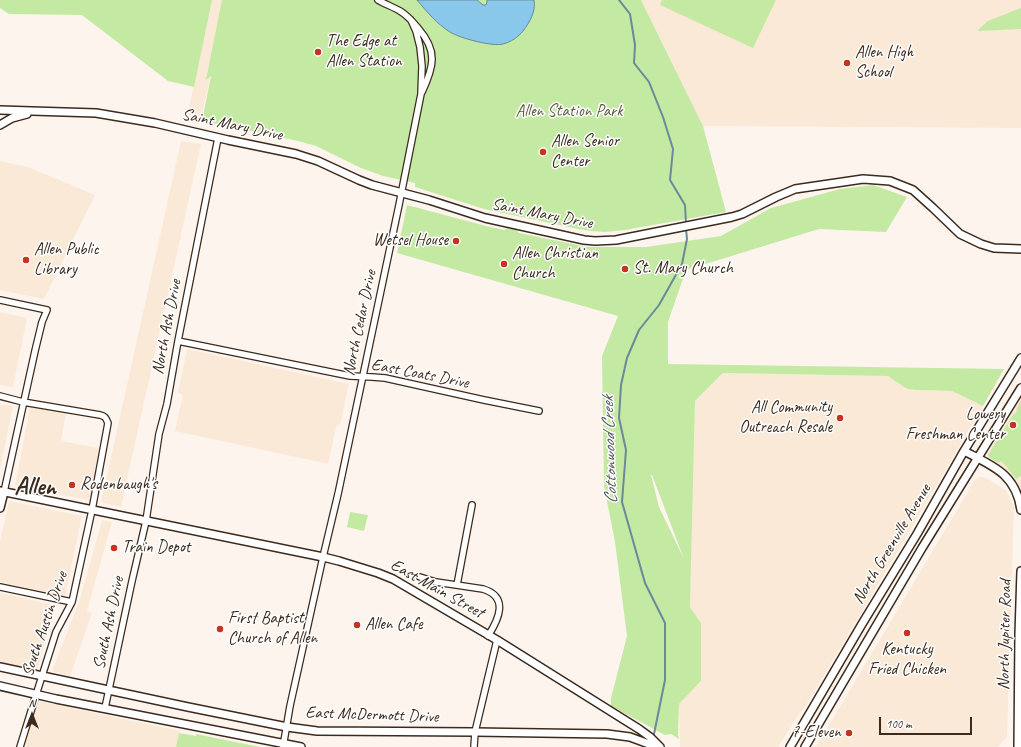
<!DOCTYPE html>
<style>
body{margin:0}
#map{position:relative;width:1021px;height:747px;overflow:hidden;background:#fdf5ed;font-family:Caveat,sans-serif}
canvas{display:block}
.north{position:absolute;left:12px;top:695px;width:40px;height:40px;-webkit-text-stroke:3px #fff;paint-order:stroke;rotate:0deg;font-size:11px;font-weight:700;line-height:16px;text-align:center;color:#3b2a1e}
.north::after{content:'';display:block;margin:auto;width:14px;height:18px;background:#3b2a1e;clip-path:polygon(50% 0,100% 100%,50% 72%,0 100%)}
.scale{position:absolute;left:879px;top:717px;width:93px;height:18px;box-sizing:border-box;border:2px solid #3b2a1e;border-top:0;padding-left:5px;font-size:12px;line-height:14px;white-space:nowrap;color:#3b2a1e;-webkit-text-stroke:3px #fff;paint-order:stroke}
</style>
<div id="map">
<canvas width="1021" height="747"></canvas>
<div class="north">N</div>
<div class="scale">100 m</div>
</div>
<script>
const c = document.querySelector('canvas').getContext('2d');
c.lineJoin = 'round';
function fill(path, color) { c.fillStyle = color; c.fill(path, 'evenodd'); }
function stroke(path, color, width, dash) { c.strokeStyle = color; c.lineWidth = width; c.lineCap = dash ? 'butt' : 'round'; c.setLineDash(dash || []); c.stroke(path); }
function label(font, color, halo, rows, align = 'center') {
  c.font = font + ' Caveat,sans-serif'; c.lineWidth = 3; c.setLineDash([]); c.textBaseline = 'middle'; c.strokeStyle = halo; c.fillStyle = color; for (const [text, x, y, turn = 0] of rows) {
    c.save(); c.translate(x, y); c.rotate((+turn || 0) * Math.PI / 180); c.textAlign = isNaN(turn) ? turn : align; if (halo) c.strokeText(text, 0, 0); c.fillText(text, 0, 0); c.restore();
  }
}
fill(new Path2D(`
 M212,0H227L200,124L191,122L186,121Z
 M641,0H1021V128L703,126Z
 M181,141L201,144L121,507L101,502Z
 M0,161L28,167L95,195L44,299L0,290Z
 M0,312L27,318L13,387L0,385Z
 M187,349L349,384L340,425L337,424L328,464L175,431L183,395L178,393Z
 M723,373L888,376L904,387L908,389L916,390L952,391L983,406L901,546L807,704L797,717L778,747H680L679,704L701,681V623L690,607L695,401Z
 M1021,397V489L1009,472L988,459L987,454Z
 M0,404L13,406L0,470Z
 M30,407L66,413L61,441L99,448L89,500L15,486Z
 M979,477H982L986,478L1006,490L1014,506L1007,737L998,747H816L963,500L974,481Z
 M9,501L82,516L65,596L0,582V541Z
 M102,520L112,522L87,611L92,613L70,676L52,671L80,599Z
 M0,593L54,605L37,672L0,664Z
 M39,701L57,705L180,731L176,747H23Z`), '#fbe9d7');
fill(new Path2D(`
 M0,0H212L194,87L168,81L82,15L9,14L0,8Z
 M222,0H641L703,126L726,212L625,230L605,232L591,231L578,229L484,209L415,187V183L383,176L361,168L316,146L298,141L202,121L211,76L206,80Z
 M662,0H776L753,48L660,5Z
 M1021,8V29L979,31L978,30L988,21Z
 M873,185L907,197L886,232L819,229L686,270L668,322V364L1004,369L983,406L952,391L916,390L908,389L904,387L888,376L723,373L695,401L690,607L701,623V681L679,704L678,735L679,739L671,734L665,735L611,706V698L627,636L615,542L604,486L602,356L618,316L397,253L407,205L486,226L504,230L508,228L516,230L519,233L588,247H646L721,236L771,208L840,189ZM651,475H652L684,559L659,507Z
 M1021,400V476L1016,479L1008,469V468L1001,461L998,463L989,457L988,455L1014,413L1015,414L1018,409L1016,410Z
 M350,512L368,515L364,531L347,527Z
 M179,733L196,736V734L260,747H176Z`), '#c4e9a3');
const water = new Path2D(`
 M417,0H477L483,5H486L487,2V0H534C536,11 530,22 523,31C518,37 511,42 503,44C493,47 459,38 450,32C437,24 427,12 417,0Z`);
fill(water, '#8ac8eb');
stroke(water, '#6a8999', 1);
stroke(new Path2D(`
 M619,0L630,14L635,45L634,63L649,82L663,117L673,149L670,180L685,205L686,224
 M654,734L665,680V623L645,583L622,502L626,450L619,418L621,385L627,358L639,330L659,305L682,264L687,239L686,229`), '#6a8999', 2);
const street = new Path2D(`
 M378,0C385,4 393,7 400,11C407,15 413,22 418,28C438,51 434,66 422,92
 M0,300L47,310L42,322L35,351L4,492
 M178,341L350,376L372,377L385,378L484,400L539,411
 M0,396L23,402L100,415C105,416 106,418 108,423L92,510L72,602L56,632L36,695L20,747
 M420,577L436,582L483,589C509,597 499,619 488,636
 M457,585L472,505
 M0,587L72,602
 M105,708L132,581L146,521L159,434L167,404L178,341L218,138
 M283,747L290,706L323,557L338,494L399,205L421,94L422,66L420,47L416,31L411,20
 M474,747L475,732L497,640`);
const secondary = new Path2D(`
 M0,110L96,113L155,123L228,140L296,154L318,161L359,180L372,185L429,200L485,218L584,240L595,241L616,240L732,217L742,214L776,197L795,189L863,179L890,181L913,190L933,208L960,234L981,244L994,248L1021,249
 M0,125L12,118L27,114
 M964,451C993,466 1016,474 1021,510
 M0,491L323,557L339,561L378,573L393,579L497,640L639,729L650,737L660,747
 M0,508L4,492
 M0,667L188,707L287,727L317,731L475,732L607,734L630,737L657,747
 M0,686L56,699L301,747
 M790,747L862,624L917,534L964,451L1021,358
 M805,747L922,548L1021,388
 M1018,747L1019,634L1021,571`);
stroke(street, '#3b2a1e', 8);
stroke(secondary, '#3b2a1e', 10);
stroke(street, '#fff', 5.5);
stroke(secondary, '#fff', 7);
for (const [x, y, r, color] of [
 [318,52,4,"#c8321e"],
 [847,63,4,"#c8321e"],
 [543,152,4,"#c8321e"],
 [456,241,4,"#c8321e"],
 [26,260,4,"#c8321e"],
 [504,264,4,"#c8321e"],
 [625,269,4,"#c8321e"],
 [840,418,4,"#c8321e"],
 [1013,425,4,"#c8321e"],
 [72,485,4,"#c8321e"],
 [114,548,4,"#c8321e"],
 [357,625,4,"#c8321e"],
 [220,629,4,"#c8321e"],
 [907,633,4,"#c8321e"],
 [849,733,4,"#c8321e"]
]) { const dot = new Path2D(); dot.arc(x, y, r, 0, 2 * Math.PI); c.fillStyle = color; c.fill(dot); stroke(dot, '#fff', 1.5); }
label('17px', '#3b2a1e', '#fff', [
 ["The Edge at",326,42],
 ["Allen Station",326,62],
 ["Allen High",855,53],
 ["School",855,73],
 ["Allen Senior",551,142],
 ["Center",551,162],
 ["Wetsel House",448,241,"right"],
 ["Allen Public",34,250],
 ["Library",34,270],
 ["Allen Christian",512,254],
 ["Church",512,274],
 ["St. Mary Church",633,269],
 ["All Community",832,408,"right"],
 ["Outreach Resale",832,428,"right"],
 ["Lowery",1005,415,"right"],
 ["Freshman Center",1005,435,"right"],
 ["Rodenbaugh's",80,485],
 ["Train Depot",122,548],
 ["First Baptist",228,619],
 ["Church of Allen",228,639],
 ["Allen Cafe",365,625],
 ["Kentucky",907,650,"center"],
 ["Fried Chicken",907,670,"center"],
 ["7-Eleven",841,733,"right"]
], 'left');
label('17px', '#5d5a3f', '#fff', [
 ["Allen Station Park",569,112]
]);
label('17px', '#3b2a1e', '#fff', [
 ["Saint Mary Drive",232,125,12],
 ["Saint Mary Drive",542,214,11],
 ["North Cedar Drive",360,323,-78],
 ["North Ash Drive",167,327,-79],
 ["East Coats Drive",420,374,11],
 ["North Greenville Avenue",892,544,-59],
 ["East Main Street",437,589,29],
 ["South Ash Drive",109,623,-78],
 ["South Austin Drive",45,624,-71],
 ["North Jupiter Road",1005,635,-89],
 ["East McDermott Drive",372,715,2]
]);
label('italic 18px', '#53595c', '#fff', [
 ["Cottonwood Creek",610,450,-92]
]);
label('bold 25px', '#3b2a1e', '#fff', [
 ["Allen",35,487]
]);
</script>
